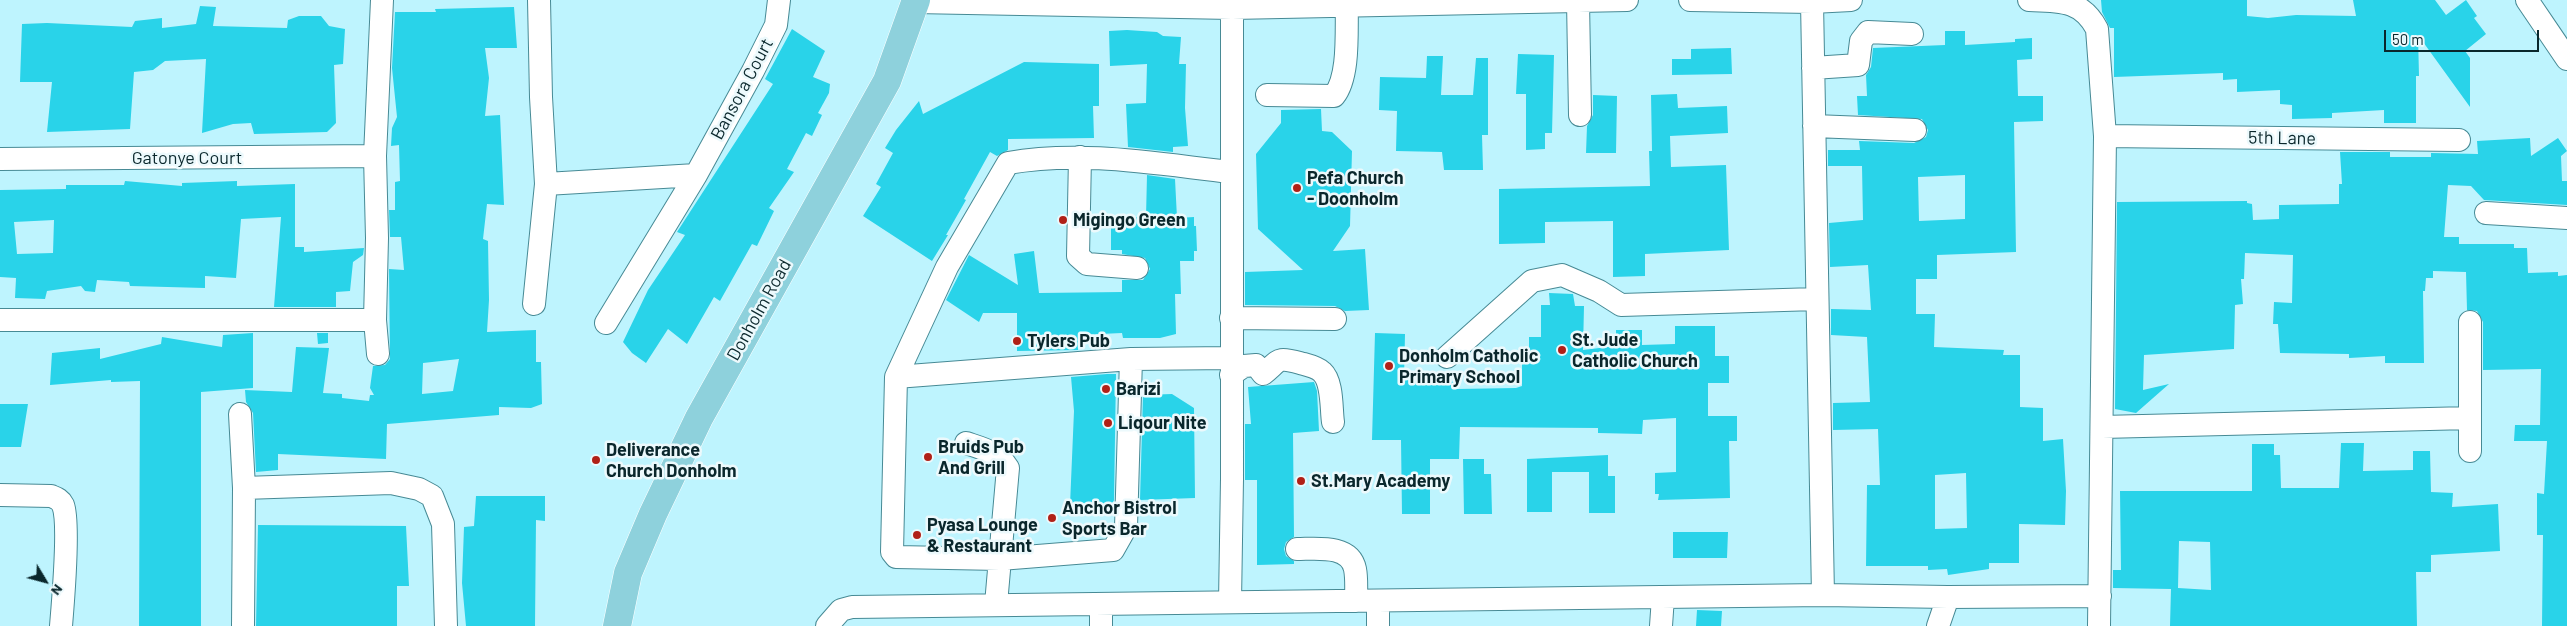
<!DOCTYPE html>
<style>
body{margin:0}
#map{position:relative;width:2567px;height:626px;overflow:hidden;background:#bef4fe;font-family:Barlow,sans-serif}
canvas{display:block}
.north{position:absolute;left:20px;top:556px;width:50px;height:50px;-webkit-text-stroke:4px #ecf9fc;paint-order:stroke;rotate:127deg;font-size:14px;font-weight:700;line-height:20px;text-align:center;color:#0a272c}
.north::after{content:'';display:block;margin:auto;width:18px;height:22px;background:#0a272c;clip-path:polygon(50% 0,100% 100%,50% 72%,0 100%)}
.scale{position:absolute;left:2384px;top:30px;width:155px;height:22px;box-sizing:border-box;border:2px solid #0a272c;border-top:0;padding-left:6px;font-size:15px;line-height:18px;white-space:nowrap;color:#0a272c;-webkit-text-stroke:4px #ecf9fc;paint-order:stroke}
</style>
<div id="map">
<canvas width="2567" height="626"></canvas>
<div class="north">N</div>
<div class="scale">50 m</div>
</div>
<script>
const c = document.querySelector('canvas').getContext('2d');
c.lineJoin = 'round';
function fill(path, color) { c.fillStyle = color; c.fill(path, 'evenodd'); }
function stroke(path, color, width, dash) { c.strokeStyle = color; c.lineWidth = width; c.lineCap = dash ? 'butt' : 'round'; c.setLineDash(dash || []); c.stroke(path); }
function label(font, color, halo, rows, align = 'center') {
  c.font = font + ' Barlow,sans-serif'; c.lineWidth = 5; c.setLineDash([]); c.textBaseline = 'middle'; c.strokeStyle = halo; c.fillStyle = color; for (const [text, x, y, turn = 0] of rows) {
    c.save(); c.translate(x, y); c.rotate((+turn || 0) * Math.PI / 180); c.textAlign = isNaN(turn) ? turn : align; if (halo) c.strokeText(text, 0, 0); c.fillText(text, 0, 0); c.restore();
  }
}
fill(new Path2D(`
 M2101,0H2247V16L2268,18L2296,15L2356,16L2353,0H2435L2446,15L2466,0L2477,16L2474,18L2486,34L2465,51L2470,58V107L2418,35L2419,76H2416V123H2384V110L2332,113V118L2292,119V105L2280,104V90L2237,92V79L2223,80V73L2114,77V28H2110L2102,12Z
 M200,6L216,7L213,26L287,28L288,20L299,16H321L329,26L345,29L343,64L334,65L336,123L327,132L254,134L251,123L233,124L202,133L206,59L165,61L153,70L134,72L130,129L47,132L52,82H20L22,24L47,23L132,27L135,21L162,18V28L196,24Z
 M514,7L517,48H485L489,78L485,116L500,115L504,205L487,204L483,239L488,241L489,300L487,332L536,330V362H541L542,404L531,408L499,407V415L387,424L386,459L278,454V470L256,472L253,413L246,402L245,390L292,392L296,347L329,348L323,393L342,394V398L369,401L370,395H374L370,388L373,366L385,365L390,359L389,269L404,270L401,237H390L389,210H395V182L400,181L399,145L391,146L392,128L397,117L392,68L395,12H436L435,9ZM459,359L453,391L422,394L423,363Z
 M792,29L825,51L813,77L830,84L829,93L818,113L822,115L812,136L806,133L787,169L794,172L769,208L774,211L757,246L752,244L720,301L714,297L687,344L668,329L646,363L632,353L623,342L648,290L685,235L677,232L773,84L765,79Z
 M1127,30L1157,32L1163,36L1181,37L1179,64H1186L1185,108L1188,146L1173,147V152L1128,147L1126,104L1146,103L1147,64L1110,66L1109,31Z
 M1945,31H1965V45L2015,42V39L2032,38V59L2017,60L2018,96H2043V121L2014,122L2016,252L1937,255V279H1916V314H1935L1934,347L2004,350L2003,355H2020V407L2043,408V441L2063,439L2066,491L2065,525L2019,524V563H1989V569L1948,575L1947,569L1928,570V566H1866L1867,485H1880L1878,429L1833,430V403L1870,402L1867,337L1831,335V309L1871,310L1868,265L1830,267L1829,223L1863,220L1862,166H1828V150H1860L1859,141L1914,143L1926,137L1928,130L1922,119L1858,115L1857,96H1867L1866,75L1871,67L1873,48L1945,45ZM1965,175V219L1919,221L1918,177ZM1966,473L1967,528L1935,529V475Z
 M1731,48L1732,74L1672,75V59H1691V49Z
 M1518,54L1554,55L1552,133H1545V149L1526,150V94H1516Z
 M1427,56H1443L1441,95H1473L1476,58H1488V135H1482L1483,170H1444L1442,152L1396,151L1397,111L1379,110L1380,77L1426,78Z
 M1024,62L1099,64V106H1093L1094,138L1008,139V150L997,156L990,152L964,199L966,200L946,235H948L932,261L863,216L881,187L876,184L893,153L885,148L896,130L919,101L923,114Z
 M1677,94L1678,108L1727,106L1728,133L1670,136L1671,167L1726,165L1729,250L1645,254V276L1613,277V221L1545,222V243L1499,244V189L1650,186L1649,151H1652L1651,95Z
 M1593,95L1617,96L1616,153H1586L1587,126L1593,115Z
 M1321,109L1322,131L1332,132L1352,151L1350,226L1333,251L1365,249L1369,310L1345,311L1335,306L1245,305V272L1303,270L1258,229L1256,154L1281,123V110Z
 M2530,138L2531,156L2558,138L2567,151L2561,156L2562,181H2567V205L2484,200L2471,186L2448,185L2444,237H2459V244H2514V248H2527L2528,273L2558,272V276L2567,275V626H2542L2543,535H2537V493L2544,494L2547,441H2514L2515,425H2540L2541,369L2483,370V322L2477,311L2467,310L2466,272L2433,271V278H2426L2425,291H2423L2424,363H2385V356L2349,358V354L2280,353L2278,324H2273L2274,302L2292,303L2293,255L2245,253L2244,279H2241L2243,304L2235,305L2234,349L2144,355L2143,390L2169,384L2136,413L2115,409L2117,202L2247,201V203L2252,204L2253,220L2279,219V205L2339,204V184H2342L2340,152H2390V157H2431V153L2478,154L2477,141Z
 M1147,175L1175,179L1177,218L1194,217V226H1196L1197,251H1194V261H1180L1181,294H1175L1176,334L1160,338H1123L1122,333L1078,335V350L1017,351V313H983L979,322L946,300L969,255L1018,285L1014,254L1034,251L1039,293L1122,292V280H1143L1150,269L1145,258L1122,254V250H1111V218L1146,217Z
 M125,181L182,186V183L237,181V186L295,184V247H304V252L364,248L363,255L353,262L350,291L336,292V307H274L281,217L241,219L236,278L205,276V288L130,286L129,282L97,280L95,292L85,291L81,286L47,291L45,299L15,298L16,278L0,277V190L66,189V185H124ZM54,220L53,253L17,254L14,222Z
 M1549,293L1573,294L1575,306H1584L1583,350L1616,346V330H1642V345L1675,344V326H1715V356H1729V383H1708V416H1737V441H1729L1730,498L1658,500L1659,494H1655V473L1676,472V418L1643,420L1642,434L1598,433V428L1460,427L1459,459H1430V514H1402L1401,440H1372L1375,333L1405,334L1404,380L1458,382L1457,389L1516,388L1522,386V349H1529V337H1541V305H1550Z
 M253,333V388L201,392V626H139L140,381L111,382V380L50,385L52,353L100,348V359L161,344L162,337L222,347L223,335Z
 M317,333H328V343L318,344Z
 M1107,374H1116L1114,500L1112,506L1070,505L1074,411L1071,377Z
 M1314,382L1317,391L1319,431L1293,433L1294,537L1286,542L1284,549L1286,556L1294,561V564L1257,565V480H1245V424H1251L1248,387Z
 M1172,394L1194,408L1195,498L1140,500L1143,395Z
 M0,404H28L21,447H0Z
 M2341,443H2364L2363,471L2413,470V451H2430L2431,492L2453,493L2452,507L2498,504L2500,551L2431,555V572H2416L2417,626H2170L2171,589L2113,588V570H2121L2120,491H2252V444H2274V455H2280L2281,488H2339ZM2179,541L2210,542L2211,590L2178,588Z
 M1608,455V476H1615V513H1589V472H1552V512H1527V459Z
 M1463,459H1484V474H1491L1492,514H1464Z
 M476,496H545V521L536,520L535,626H466L462,583L464,527L474,526Z
 M258,525L406,526L409,586H397V626H256Z
 M1673,532H1728L1727,558H1673Z
 M1697,610L1722,611L1721,626H1696Z`), '#29d3e9');
const minor = new Path2D(`
 M1690,0L1812,2L1851,0
 M2029,0C2061,1 2082,0 2097,29L2105,136L2099,626
 M2527,0L2567,59
 M1578,1L1580,115
 M915,2L1232,8L1627,0
 M1812,2L1823,595
 M1813,68L1858,65L1861,41L1868,32L1912,34
 M1267,95L1334,96C1350,76 1346,30 1347,4
 M1814,126L1915,130
 M2105,136L2459,140
 M1080,157L1078,256L1087,264L1137,268
 M0,159L375,156
 M546,184L696,175
 M2486,213L2567,218
 M534,304L546,184L541,97L539,0
 M1231,318L1335,319
 M0,320H375
 M606,323L696,175L753,71L776,25L779,0
 M378,354L375,320L377,238L375,156L382,0
 M1447,357L1532,281L1562,275L1599,291L1621,305L1816,299
 M1131,359L1126,527L1113,550L1000,559L896,557L892,552L896,377L947,267L1008,163C1082,150 1157,164 1231,172
 M1231,375L1244,366L1256,365L1263,374C1280,361 1275,356 1300,363C1307,365 1317,367 1322,372C1333,382 1331,409 1333,422
 M896,377L1131,359L1231,358
 M240,414L244,488L243,626
 M2470,418V451
 M2102,427L2470,418V322
 M966,443C984,449 998,452 1008,468L996,604
 M244,488L391,483L419,489L432,496L443,524L446,626
 M0,495L51,496C56,498 60,499 63,505C70,523 63,602 61,626
 M1297,549C1316,549 1350,544 1355,569C1357,579 1356,591 1356,601
 M1378,601V626
 M1230,602L1232,479V8
 M1101,604V626
 M827,626L841,610L852,607L1823,595L1948,597L2100,596
 M1661,626L1663,597
 M1938,626L1948,597`);
const major = new Path2D(`
 M617,626L628,573L653,514L699,418L887,81L916,0`);
stroke(minor, '#478a95', 24);
stroke(major, '#fff', 29);
stroke(minor, '#fff', 22);
stroke(major, '#8ed1dc', 28);
for (const [x, y, r, color] of [
 [1297,188,5,"#b02017"],
 [1063,220,5,"#b02017"],
 [1017,341,5,"#b02017"],
 [1562,350,5,"#b02017"],
 [1389,366,5,"#b02017"],
 [1106,389,5,"#b02017"],
 [1108,423,5,"#b02017"],
 [928,457,5,"#b02017"],
 [596,460,5,"#b02017"],
 [1301,481,5,"#b02017"],
 [1052,518,5,"#b02017"],
 [917,535,5,"#b02017"]
]) { const dot = new Path2D(); dot.arc(x, y, r, 0, 2 * Math.PI); c.fillStyle = color; c.fill(dot); stroke(dot, '#ecf9fc', 2); }
label('18px', '#0a272c', '#ecf9fc', [
 ["Bansora Court",742,89,-62],
 ["5th Lane",2282,138,1],
 ["Gatonye Court",187,158],
 ["Donholm Road",759,310,-61]
]);
label('bold 18px', '#0a272c', '#ecf9fc', [
 ["Pefa Church",1307,178],
 ["- Doonholm",1307,199],
 ["Migingo Green",1073,220],
 ["St. Jude",1572,340],
 ["Catholic Church",1572,361],
 ["Tylers Pub",1027,341],
 ["Donholm Catholic",1399,356],
 ["Primary School",1399,377],
 ["Barizi",1116,389],
 ["Liqour Nite",1118,423],
 ["Bruids Pub",938,447],
 ["And Grill",938,468],
 ["Deliverance",606,450],
 ["Church Donholm",606,471],
 ["St.Mary Academy",1311,481],
 ["Anchor Bistrol",1062,508],
 ["Sports Bar",1062,529],
 ["Pyasa Lounge",927,525],
 ["& Restaurant",927,546]
], 'left');
</script>
